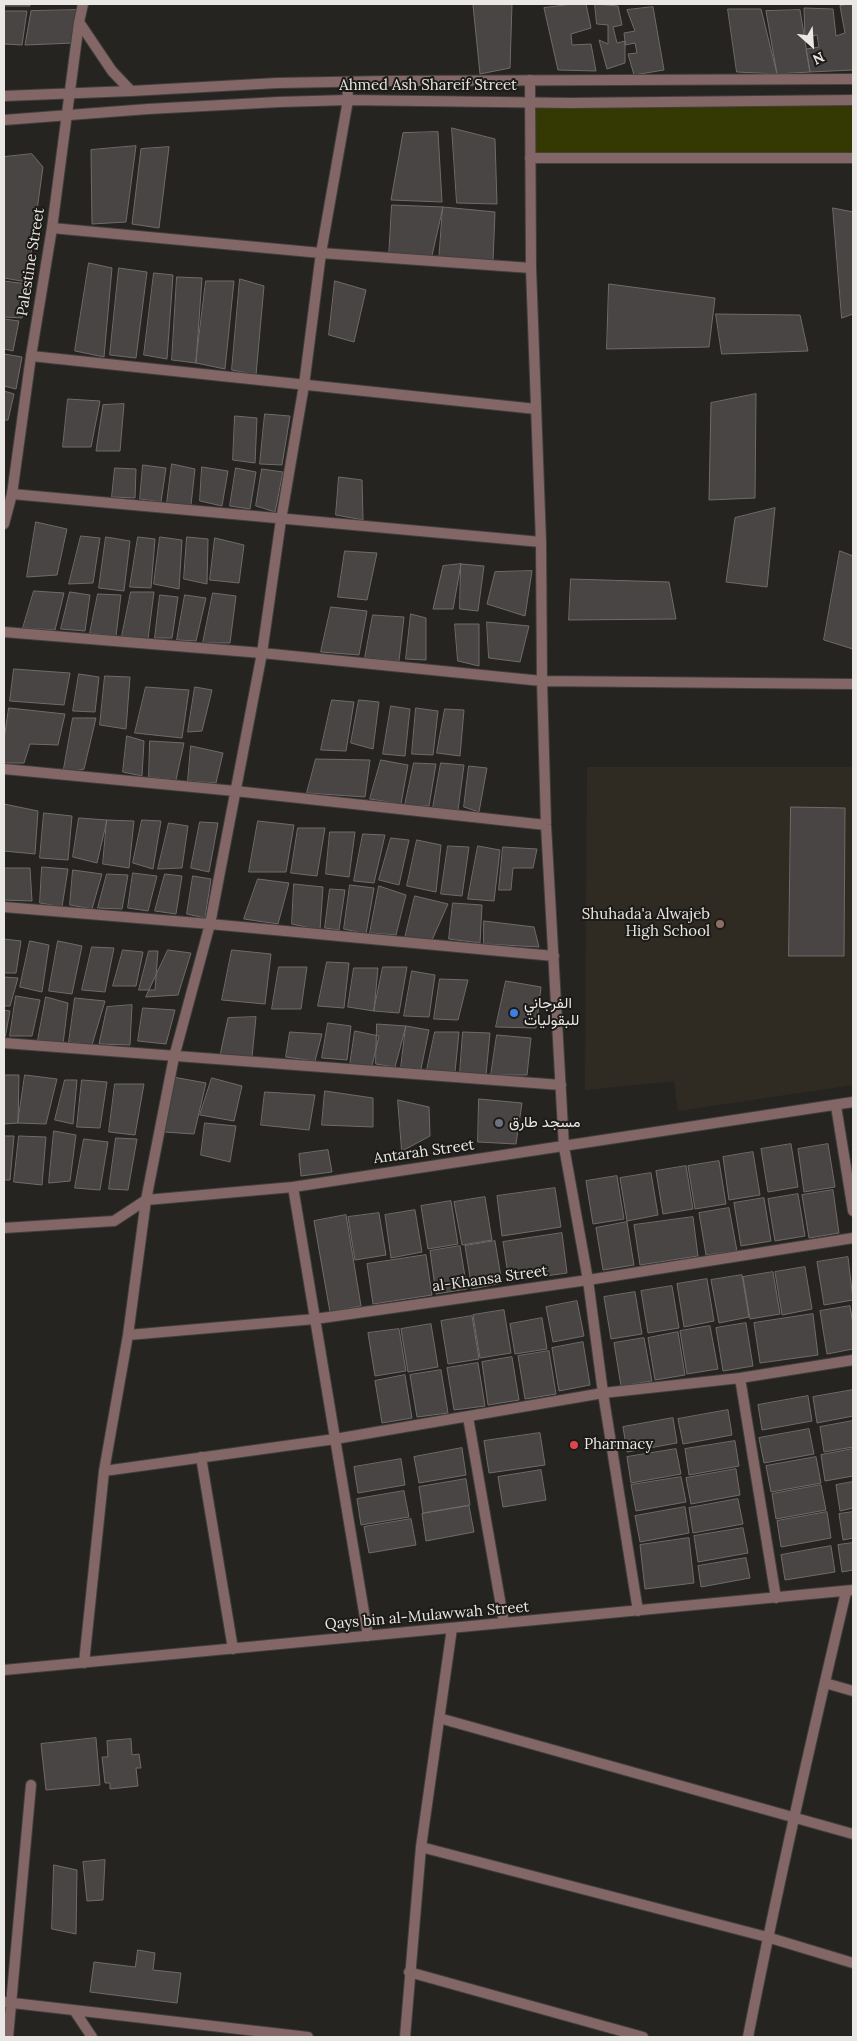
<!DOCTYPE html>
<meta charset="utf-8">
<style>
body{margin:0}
#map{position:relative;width:857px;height:2041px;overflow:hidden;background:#262421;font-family:Lora,serif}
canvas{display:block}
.frame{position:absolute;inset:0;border:5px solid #e9e8e5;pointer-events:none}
.north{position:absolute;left:787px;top:20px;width:50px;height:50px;-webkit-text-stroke:4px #1c1b18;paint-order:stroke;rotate:154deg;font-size:14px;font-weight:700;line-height:20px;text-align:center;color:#e9e8e5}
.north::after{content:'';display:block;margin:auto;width:18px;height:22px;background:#e9e8e5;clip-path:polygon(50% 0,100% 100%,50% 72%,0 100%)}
</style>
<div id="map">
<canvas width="857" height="2041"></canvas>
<div class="frame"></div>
<div class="north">N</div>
</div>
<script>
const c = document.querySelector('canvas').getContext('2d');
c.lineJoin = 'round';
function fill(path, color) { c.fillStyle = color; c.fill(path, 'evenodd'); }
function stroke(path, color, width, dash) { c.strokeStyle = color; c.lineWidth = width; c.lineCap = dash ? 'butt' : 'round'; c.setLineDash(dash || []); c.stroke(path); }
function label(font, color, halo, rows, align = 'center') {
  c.font = font + ' Lora,Vazirmatn,serif'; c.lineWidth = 4; c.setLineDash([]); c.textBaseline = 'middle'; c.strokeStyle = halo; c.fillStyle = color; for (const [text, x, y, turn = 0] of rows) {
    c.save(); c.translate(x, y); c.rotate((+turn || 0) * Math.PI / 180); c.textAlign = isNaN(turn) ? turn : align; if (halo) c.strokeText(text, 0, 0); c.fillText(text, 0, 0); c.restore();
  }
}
fill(new Path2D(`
 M587,767H853V1085L678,1111L674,1081L585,1090Z`), '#302b22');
fill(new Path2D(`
 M853,100V158H530V102Z`), '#343802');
const building = new Path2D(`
 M4,4H30V6H4Z
 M512,4L510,68L480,74L473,5Z
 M573,4H586L591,28L571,34L572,45L591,44L596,71L558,70L544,8Z
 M595,4L618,6L622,25L613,27L617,43L625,41V63L607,69L599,40L608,44V25L597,24Z
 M853,4V70L810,72L806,49L819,47L817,35L805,38L804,8L833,9L836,36L845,33L840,6Z
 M653,7L664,70L634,75L628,54L637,53L635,43L625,45V41L624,33L635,31L627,10Z
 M728,9H761L777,74L737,72Z
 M78,10L74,43L25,45L31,11Z
 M800,10L810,72L777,74L766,11Z
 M4,11H27L22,45L4,44Z
 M452,128L495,139L497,204L457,203Z
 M438,132L442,202L391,200L403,133Z
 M136,146L126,222L92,224L91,150Z
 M169,147L159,228L132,224L141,149Z
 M32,154L43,167L27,282L4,278V157Z
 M392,205L443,207L431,260L389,257Z
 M443,207L495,212L493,261H439Z
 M833,208L853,212V314L842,318Z
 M89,263L112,268L104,357L75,351Z
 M119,268L147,272L136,358L110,355Z
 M154,273L173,275L167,359L144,355Z
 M177,277L202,278L196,363L172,360Z
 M240,279L264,286L256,375L232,370Z
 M4,281L27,284L22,318L4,317Z
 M206,281H234L225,369L196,363Z
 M335,281L366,290L354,342L329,335Z
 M609,284L715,298L709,347L607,349Z
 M716,314L800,315L808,351L722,354Z
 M4,319L19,321L13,351L4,349Z
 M4,354L22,357L16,389L4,386Z
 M4,391L14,394L8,420H4Z
 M756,394L755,498L709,500L711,403Z
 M68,399L100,401L91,447H63Z
 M124,404L120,451H96L103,405Z
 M265,414L290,416L282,465L260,464Z
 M235,416L257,418L255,463L233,460Z
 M172,464L195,469L191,505L167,503Z
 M143,465L166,468L161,502L140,499Z
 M202,467L228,471L222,506L200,501Z
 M115,468L136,469L135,498L112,497Z
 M236,468L256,472L250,509L230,506Z
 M262,469L283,472L275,512L256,506Z
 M339,477L362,480L363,520L336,515Z
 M775,508L767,587L726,582L735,518Z
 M36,522L67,529L57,575L27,577Z
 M81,536L100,538L93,583L69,584Z
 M106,537L130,541L124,591L99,588Z
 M138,537L155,539L151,588L130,587Z
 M160,537L182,540L179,589L154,584Z
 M187,537L208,539L207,584L184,579Z
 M215,538L244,545L239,583L210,580Z
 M345,551L377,553L367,600L338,597Z
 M840,551L853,556V649L824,640Z
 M461,564L484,566L478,611L460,609Z
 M461,564L453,609H433L443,566Z
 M532,571L525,616L487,604L495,572Z
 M571,579L669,582L676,619L569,620Z
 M34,591L64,593L55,630L23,628Z
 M70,592L90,595L85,631L61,629Z
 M131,592H154L148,639L122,636Z
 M213,593L236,596L230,643H203Z
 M98,594L121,595L116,636L90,633Z
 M160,595L178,597L172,638H155Z
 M185,595L206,598L196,641L177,640Z
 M331,607L367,611L359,655L321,652Z
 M411,614L426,618V660L406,659Z
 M373,615L404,617L399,661L365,658Z
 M487,622L529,626L520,662L489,658Z
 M455,624H479V666L458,661Z
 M14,669L70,673L64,705L10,701Z
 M79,674L99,677L95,712L73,711Z
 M105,676L130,677L126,729L100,725Z
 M146,687L189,690L182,738L135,733Z
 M195,687L212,690L202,731L188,732Z
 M332,700L354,702L346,751L321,750Z
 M359,700L379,702L373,749L351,743Z
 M391,706L410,709L405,756L383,754Z
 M9,708L65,714L58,745L30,744L24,763H4V740Z
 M416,708L438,711L433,755L412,754Z
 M445,709L464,710L460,756L437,753Z
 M73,718H96L84,769L63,774Z
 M127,736L144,741L142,776L123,772Z
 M150,741L184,743L176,780L149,777Z
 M191,746L223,753L216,783L188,781Z
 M316,759L370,760L365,797L307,793Z
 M381,760L408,765L401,804L370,799Z
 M414,763L436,764L429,806L405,805Z
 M441,763L464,765L458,810L433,808Z
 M469,766L487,768L479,812L464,807Z
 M4,804L38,811L35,854L4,851Z
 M791,807L845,808L844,956H789Z
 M44,813L72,816L68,860L40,858Z
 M79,818L107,820L97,863L73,857Z
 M107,820L134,821L129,868L103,864Z
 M142,820L161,821L153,869L133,863Z
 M258,821L294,825L286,872H249Z
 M200,822L218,823L209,872L191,868Z
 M169,823L188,826L182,868L158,869Z
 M298,828H325L317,876L291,873Z
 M330,832H355L349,877L326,874Z
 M363,834L385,835L374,883L354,881Z
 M391,838L409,840L399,885L379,880Z
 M417,840L441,845L436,892L407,886Z
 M448,846L469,847L462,896L441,894Z
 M478,846L500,850L494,901L468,899Z
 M503,847L537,849L533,868H513L511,890H499Z
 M42,867L68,869L62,907L40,903Z
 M4,868H30L32,901L4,900Z
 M73,870L102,874L92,909L70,905Z
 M133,873L157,876L148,911L128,908Z
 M107,874L128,875L122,909L98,908Z
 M165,874L182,876L176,914L155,911Z
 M193,876L211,879L205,918L187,914Z
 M258,879L289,883L278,924L244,919Z
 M294,884L323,887L320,930L292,924Z
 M350,885L374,888L366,934L344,929Z
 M379,886L406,895L396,935L370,933Z
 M330,889L345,890L339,930L325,928Z
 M415,896L448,904L432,940L404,942Z
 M453,903L482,905L480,943L449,939Z
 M484,921L534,927L539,947L484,944Z
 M4,939L21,941L16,973H4Z
 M30,941L49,945L42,992L20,987Z
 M58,941L82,946L72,994L49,991Z
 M92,947L114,948L105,992L82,990Z
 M123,950L143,952L136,986H113Z
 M168,950L191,953L178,995L146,997Z
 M232,950L271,954L265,1004L222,1000Z
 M149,951H158L155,990H139Z
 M327,962L349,963L344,1008L318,1006Z
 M279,967H307L301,1009H272Z
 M383,967H407L399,1013L374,1011Z
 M354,968H378L374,1011L348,1007Z
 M412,971L435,975L429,1017L404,1016Z
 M4,977L18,978L10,1006H4Z
 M440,979L468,980L458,1020L434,1019Z
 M506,981L541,987L536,1028L496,1027Z
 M16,996L40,1000L32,1036H10Z
 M46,997L68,1003L63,1044L38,1040Z
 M75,998L105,1001L92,1045L69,1042Z
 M132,1005L130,1045L99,1044L107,1007Z
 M143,1008L175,1010L166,1044L138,1041Z
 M4,1010L10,1011L5,1038H4Z
 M256,1017L252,1057L220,1055L228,1018Z
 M328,1023L351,1026L347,1060L322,1058Z
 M377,1024L406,1026L395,1067L376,1064Z
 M406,1026L429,1030L421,1069L401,1068Z
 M355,1031L379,1036L372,1066L350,1065Z
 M290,1032L322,1034L315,1061L286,1057Z
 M435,1032H459L455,1072L427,1070Z
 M463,1032L490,1033L486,1075L460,1073Z
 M497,1035L531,1038L527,1075H491Z
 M4,1075H19L18,1123L4,1124Z
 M25,1075L57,1079L46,1124L18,1123Z
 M173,1077L206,1083L194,1134L164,1132Z
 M212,1078L242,1086L234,1121L200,1115Z
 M65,1080H77L73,1124L55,1120Z
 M82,1080L107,1082L100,1128L77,1127Z
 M115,1084H144L135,1135L109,1132Z
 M325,1091L373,1098V1127L322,1125Z
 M265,1092L315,1095L309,1130L261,1125Z
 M479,1099L522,1103L516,1144L478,1142Z
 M398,1100L429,1107L430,1136L402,1151Z
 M205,1123L236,1126L230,1162L201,1155Z
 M54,1131L76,1135L70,1181L49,1183Z
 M4,1136H14L10,1180H4Z
 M19,1136L46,1137L42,1185L14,1182Z
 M116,1138L137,1139L128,1190L109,1189Z
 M84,1139L108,1142L100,1190L75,1188Z
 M791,1144L798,1187L768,1192L761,1149Z
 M828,1144L835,1187L804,1192L798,1149Z
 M328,1150L332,1172L301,1176L299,1154Z
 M753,1152L760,1195L729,1200L723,1157Z
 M719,1161L726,1204L695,1209L688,1166Z
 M686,1166L693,1209L663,1214L656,1171Z
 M651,1173L658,1215L627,1221L620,1178Z
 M617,1176L624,1219L593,1224L586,1181Z
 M555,1188L561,1227L502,1236L497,1196Z
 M833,1190L839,1233L809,1238L802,1195Z
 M798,1194L805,1236L775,1241L768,1199Z
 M485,1197L492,1240L462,1245L454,1202Z
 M764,1198L771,1241L741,1246L734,1203Z
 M451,1201L458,1244L428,1249L421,1206Z
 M729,1208L737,1251L706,1255L699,1213Z
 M415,1210L422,1252L391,1258L385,1215Z
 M379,1213L386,1255L355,1260L348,1217Z
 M346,1215L361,1306L330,1312L314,1221Z
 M693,1217L698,1256L640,1265L634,1225Z
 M627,1222L634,1265L603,1270L596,1228Z
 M562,1233L567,1273L509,1281L503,1242Z
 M495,1241L502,1283L472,1289L465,1246Z
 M460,1246L467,1289L436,1294L430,1251Z
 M426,1255L432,1295L373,1304L367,1264Z
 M848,1257L853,1300L824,1305L817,1262Z
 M805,1267L812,1309L782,1315L775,1272Z
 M773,1272L780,1314L750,1319L743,1277Z
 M742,1275L749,1317L719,1323L711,1280Z
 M707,1279L714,1321L684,1327L677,1284Z
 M672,1286L679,1328L648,1333L641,1291Z
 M635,1292L642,1334L611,1339L604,1297Z
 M577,1301L584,1336L553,1342L546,1307Z
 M850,1306L853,1324V1349L827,1354L820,1311Z
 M504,1310L511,1353L480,1358L473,1315Z
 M813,1314L818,1355L760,1363L754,1323Z
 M472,1316L479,1359L448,1364L441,1321Z
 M542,1318L547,1349L515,1354L510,1324Z
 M746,1323L753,1366L723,1371L716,1328Z
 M431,1324L438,1367L408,1372L401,1329Z
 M710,1326L718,1369L687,1374L680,1331Z
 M399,1329L406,1371L375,1376L368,1333Z
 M678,1332L685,1375L655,1380L648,1338Z
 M644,1338L652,1381L621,1386L614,1343Z
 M583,1342L590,1385L559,1391L552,1348Z
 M549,1351L556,1394L525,1399L518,1356Z
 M512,1357L519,1400L488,1405L482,1362Z
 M478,1363L485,1406L454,1410L447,1368Z
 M441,1370L448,1413L417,1417L410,1375Z
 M405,1375L412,1418L382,1423L375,1381Z
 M853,1390V1416L817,1423L813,1397Z
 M808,1396L812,1421L762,1430L758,1405Z
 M728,1410L732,1435L683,1444L678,1419Z
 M673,1418L677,1443L627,1452L623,1427Z
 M853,1421V1447L824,1452L820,1427Z
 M809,1429L814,1454L764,1463L759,1438Z
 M540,1433L545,1465L489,1473L484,1441Z
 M735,1441L739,1466L689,1475L685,1449Z
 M462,1448L466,1475L419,1483L414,1457Z
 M676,1449L681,1474L631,1483L627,1457Z
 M853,1449V1476L825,1481L821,1455Z
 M816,1457L821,1483L771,1492L766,1466Z
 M401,1459L405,1485L358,1493L354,1467Z
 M736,1469L740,1495L691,1504L686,1478Z
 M541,1470L546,1500L503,1507L498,1477Z
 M681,1477L686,1502L636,1511L631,1485Z
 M466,1479L470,1505L423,1513L419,1487Z
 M853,1482V1508L840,1511L836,1485Z
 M821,1485L826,1510L776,1519L772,1494Z
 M404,1491L409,1517L361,1525L357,1499Z
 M738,1499L743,1524L693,1533L689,1508Z
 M469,1506L474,1532L426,1541L422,1514Z
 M685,1507L689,1533L640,1542L635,1516Z
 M827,1512L831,1538L781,1547L777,1521Z
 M853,1512V1538L843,1540L839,1514Z
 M411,1519L416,1545L369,1553L364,1527Z
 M743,1528L748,1553L698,1562L694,1536Z
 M689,1538L694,1583L645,1589L640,1545Z
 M853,1543V1570L842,1572L838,1545Z
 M831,1546L835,1572L785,1580L781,1555Z
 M746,1558L750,1578L701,1587L698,1566Z
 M96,1738L100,1785L46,1790L41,1744Z
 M131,1739L132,1755L139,1754L141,1768H136L138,1786L110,1789V1783H105L102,1757H108L107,1741Z
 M105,1860L103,1900L87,1901L83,1862Z
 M54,1865L77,1870L76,1934L52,1929Z
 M138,1950L155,1953L153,1970L181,1973L177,2003L90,1992L94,1962L135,1967Z`);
fill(building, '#494544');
stroke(building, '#706b6a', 1);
const minor = new Path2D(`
 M530,80L531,268L541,542L542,681L546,825L564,1147L588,1280L603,1393L638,1611
 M530,158H853
 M52,228L321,253L531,268
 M31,356L536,409
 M12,494L541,542
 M4,632L262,653L542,681L853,684
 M4,769L235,791L546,825
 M4,907L210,924L554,956
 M4,1043L561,1085
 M836,1106L853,1211
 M293,1187L368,1636
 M4,1228L114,1221L146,1200L293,1187L853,1102
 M128,1335L315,1319L588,1280L853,1238
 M740,1378L776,1598
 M468,1417L504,1623
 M201,1457L233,1649
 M104,1471L335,1439L603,1393L740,1378L853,1360
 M84,1663L104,1471L128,1335L146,1200L174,1057L210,924L262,653L281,520L304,385L321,253L348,100L347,82
 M4,1670L853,1590
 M825,1683L853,1691
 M439,1718L853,1834
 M421,1847L767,1937L853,1963
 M409,1972L643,2037
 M4,2002L308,2037
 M74,2010L92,2037
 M8,2037L31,1785
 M405,2037L421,1847L452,1628
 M748,2037C777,1888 811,1740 846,1592`);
const tertiary = new Path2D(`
 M79,22L112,71L131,91
 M4,96L131,91L277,83L385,81L853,79
 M4,120L148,109L279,102L348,100L570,103L853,100
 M4,524L12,494L31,356L52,228L79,22L83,4`);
stroke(minor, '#413f3c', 12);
stroke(tertiary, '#413f3c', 12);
stroke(minor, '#836766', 10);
stroke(tertiary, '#836766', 10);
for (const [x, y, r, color] of [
 [720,924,5,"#8d6e63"],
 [514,1013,5,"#3f7fe0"],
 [499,1123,5,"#6b7280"],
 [574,1445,5,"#e0444e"]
]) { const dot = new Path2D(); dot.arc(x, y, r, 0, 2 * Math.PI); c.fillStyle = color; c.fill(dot); stroke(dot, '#1c1b18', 2); }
label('15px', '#e9e8e5', '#1c1b18', [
 ["Ahmed Ash Shareif Street",428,86],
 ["Palestine Street",31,262,-81],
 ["Antarah Street",424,1152,-8],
 ["al-Khansa Street",490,1279,-8],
 ["Qays bin al-Mulawwah Street",427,1616,-5]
]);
label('15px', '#e9e8e5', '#1c1b18', [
 ["Shuhada'a Alwajeb",710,915,"right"],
 ["High School",710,932,"right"],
 ["الفرجاني",524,1004],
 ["للبقوليات",524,1021],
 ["مسجد طارق",509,1123],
 ["Pharmacy",584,1445]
], 'left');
</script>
